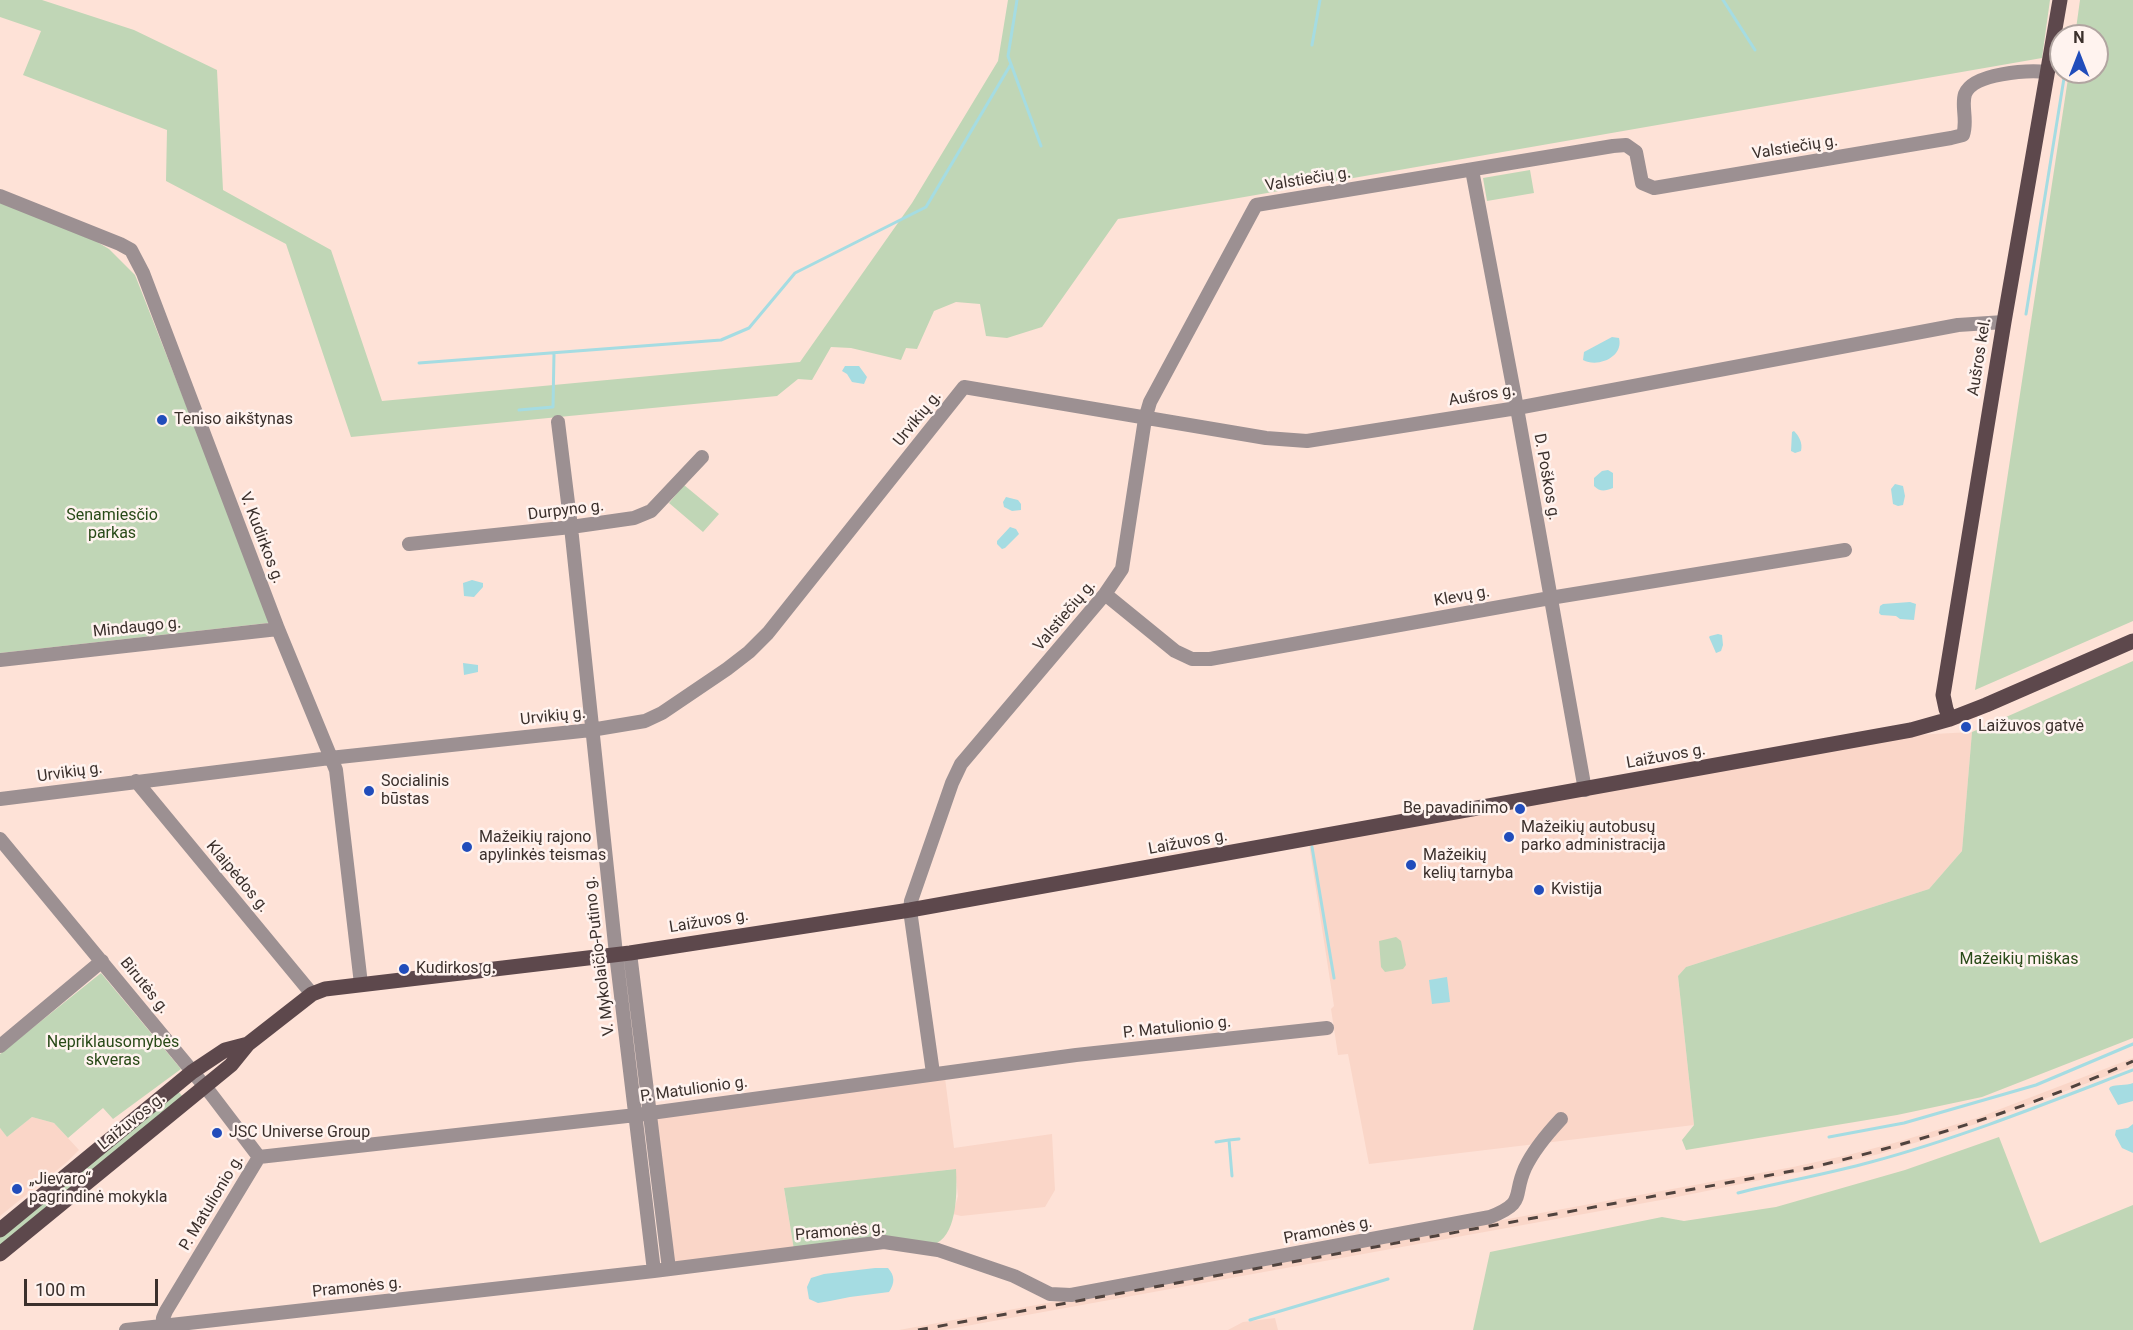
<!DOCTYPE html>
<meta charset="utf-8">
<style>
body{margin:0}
#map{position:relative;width:2133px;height:1330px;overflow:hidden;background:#fee2d7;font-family:Roboto,sans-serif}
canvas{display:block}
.north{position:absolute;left:2049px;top:24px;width:60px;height:60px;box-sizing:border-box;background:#fff3ef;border:2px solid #b1a5a1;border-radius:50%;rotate:0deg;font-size:16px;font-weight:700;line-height:24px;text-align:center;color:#3b302c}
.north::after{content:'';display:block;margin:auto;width:21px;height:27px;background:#214dbb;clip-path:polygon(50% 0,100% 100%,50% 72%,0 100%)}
.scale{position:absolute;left:24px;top:1279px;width:134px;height:27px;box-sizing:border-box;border:3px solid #3b302c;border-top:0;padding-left:8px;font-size:18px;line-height:21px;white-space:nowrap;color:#3b302c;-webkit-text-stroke:4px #fff3ef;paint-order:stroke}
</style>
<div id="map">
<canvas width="2133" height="1330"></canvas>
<div class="north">N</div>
<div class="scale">100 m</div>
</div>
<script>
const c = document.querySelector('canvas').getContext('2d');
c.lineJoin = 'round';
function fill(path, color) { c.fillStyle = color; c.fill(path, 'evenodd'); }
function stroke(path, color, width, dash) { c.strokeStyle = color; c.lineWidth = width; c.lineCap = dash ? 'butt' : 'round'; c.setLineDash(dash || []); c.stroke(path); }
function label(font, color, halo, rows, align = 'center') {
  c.font = font + ' Roboto,sans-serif'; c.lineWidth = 5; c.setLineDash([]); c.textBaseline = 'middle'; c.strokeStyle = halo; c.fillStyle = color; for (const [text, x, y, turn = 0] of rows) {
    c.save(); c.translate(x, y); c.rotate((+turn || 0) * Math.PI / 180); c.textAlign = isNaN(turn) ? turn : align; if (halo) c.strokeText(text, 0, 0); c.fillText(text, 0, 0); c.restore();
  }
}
fill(new Path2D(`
 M1972,732L1962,851L1929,889L1686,967L1678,976L1694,1125L1369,1164L1348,1054L1338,1055L1331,1009L1334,1006L1309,844L1914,735Z
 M2133,1058V1066L2131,1067L1979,1123L1879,1154L1810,1170L1672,1198L944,1330H899L1793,1167L1848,1155L1894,1143L1977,1118Z
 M945,1078L954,1148L1052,1134L1055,1190L1045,1207L961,1216L953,1214L958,1196L955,1169L784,1189L794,1250L679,1264L672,1261L655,1118Z
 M32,1117L54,1123L79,1150L67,1162L0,1216V1128L7,1137Z
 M1275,1318L1278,1330H1228L1243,1322Z`), '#fad6c8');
fill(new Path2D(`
 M0,0H42L134,30L217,70L223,190L331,250L382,401L800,362L912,203L998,61L1008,0H2050L2042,58L1118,219L1042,327L1007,338L986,336L980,304L956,302L934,311L917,349L906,348L901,360L851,348L831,347L812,380L798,379L777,396L351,437L286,244L166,181L167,130L23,75L41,31L0,17Z
 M2080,0H2133V621L1975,690L2069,72H2097V36H2075Z
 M1530,170L1534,193L1487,201L1483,178Z
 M0,202L94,240L109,249L135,275L269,616L268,623L0,653Z
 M684,485L719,514L703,532L669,503Z
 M2133,661V1038L1982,1097L1897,1115L1686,1150L1682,1140L1694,1125L1678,976L1686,967L1929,889L1962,851L1972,732Z
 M1396,937L1401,941L1406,965L1403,969L1385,972L1381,967L1379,941Z
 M101,973L181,1069L113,1119L103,1108L68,1138L54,1123L32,1117L7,1137L0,1128V1054Z
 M178,1091L183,1097L0,1248V1237Z
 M1999,1137L2040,1243L2133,1205V1330H1473L1490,1252L1662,1217L1684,1221L1776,1207L1905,1170Z
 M956,1169C957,1189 958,1232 937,1243L794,1250L784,1188Z`), '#c0d6b6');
fill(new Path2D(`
 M1612,337L1619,338C1624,357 1598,368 1583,360L1584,352Z
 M845,366H859L867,377L864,384L852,382L847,374L842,371Z
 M1794,431C1799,436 1803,443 1801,451L1795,453L1791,451L1792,432Z
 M1608,470L1613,473V488C1605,491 1600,492 1594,486V478L1602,471Z
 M1895,484L1903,486L1905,496L1903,505L1898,506L1893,504L1891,489Z
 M1006,497L1018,500L1021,504V510L1012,511L1004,507L1003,502Z
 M1010,527L1016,529L1019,534L1005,548L1002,549L997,544V541Z
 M472,580L483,583V587L474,597L464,596L463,583Z
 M1910,602L1916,604L1914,620L1900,619L1896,616L1881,615L1879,613L1880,606L1883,604Z
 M1718,634L1722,635L1723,645L1721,651L1716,653L1709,637L1710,636Z
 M463,663L478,665V672L464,675Z
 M1447,977L1450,1002L1432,1004L1429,980Z
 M2133,1083V1101L2118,1105L2109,1089L2110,1087C2117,1084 2125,1086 2133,1083Z
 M2133,1124V1153L2122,1148L2115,1135L2116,1130L2128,1128Z
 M875,1268H888C895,1276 895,1283 889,1292L850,1297L830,1301L818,1303L809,1299L807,1287L811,1278L824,1274Z`), '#a5dce2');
stroke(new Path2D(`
 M1017,0L1008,56L1041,146
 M1723,0L1755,50
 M1312,45L1320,0
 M2026,314L2065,72
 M419,363L721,340L749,328L795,273L926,207L1011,64
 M519,410L553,407L554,353
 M1312,847L1334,978
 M1829,1137L1904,1123L2036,1085L2133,1044
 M1229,1140L1239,1139
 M1216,1142L1229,1140L1232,1176
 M1738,1193C1782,1182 1827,1174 1871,1162C1960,1138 2047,1103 2133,1070
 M1250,1320L1388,1279`), '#a5dce2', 3);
stroke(new Path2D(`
 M1472,170L1517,408L1585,790
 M0,196L120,244L131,250L143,273L278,629L336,770L361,984
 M558,422L571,527L616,954L654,1271
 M409,544L571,527L634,518L651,511L702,457
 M1105,594L1175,651L1192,659H1210L1550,598L1845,550
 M0,660L278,629
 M136,781L312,994
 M0,799L330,758L591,730L645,721L662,713L727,669L749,652L768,633L964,387L1266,438L1307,441L1517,408L1958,325L2004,322
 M0,839L211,1094L259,1157
 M630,953L669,1269
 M0,1046L102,961
 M933,1073L910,910L911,901L952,783L961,764L1105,594L1122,569L1145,419L1150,402L1256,205L1613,146L1626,145L1636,152L1642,183L1654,188L1951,138L1963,135C1968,121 1961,106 1965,94C1973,73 2028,70 2047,72
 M162,1326L163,1318L166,1311L259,1157L636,1115L1076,1055L1327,1028
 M126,1330L654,1271L884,1242L938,1250L1014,1276L1050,1294L1071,1295L1490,1217C1527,1202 1512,1197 1525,1168C1534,1149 1547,1134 1561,1119`), '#9c9092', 14);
stroke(new Path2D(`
 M1950,719L1946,709L1943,695L2004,322L2060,0
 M0,1230L192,1072L225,1050L248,1044
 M0,1254L231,1065L248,1044L312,994L325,989L630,953L910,910L1911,730L1950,719L1986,705L2133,641`), '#5d484c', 15);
stroke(new Path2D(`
 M918,1330L1809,1168C1919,1142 2030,1108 2133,1061`), '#50433e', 3, [10, 10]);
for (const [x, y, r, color] of [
 [162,420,6,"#214dbb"],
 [1966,727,6,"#214dbb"],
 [369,791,6,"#214dbb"],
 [1520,809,6,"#214dbb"],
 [1509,837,6,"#214dbb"],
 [467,847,6,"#214dbb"],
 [1411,865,6,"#214dbb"],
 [1539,890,6,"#214dbb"],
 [404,969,6,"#214dbb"],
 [217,1133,6,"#214dbb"],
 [17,1189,6,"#214dbb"]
]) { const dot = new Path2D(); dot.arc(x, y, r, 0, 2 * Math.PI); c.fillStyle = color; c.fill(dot); stroke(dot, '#fff3ef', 2); }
label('16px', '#3b302c', '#fff3ef', [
 ["Valstiečių g.",1795,148,-9],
 ["Valstiečių g.",1308,180,-9],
 ["Aušros kel.",1980,357,-81],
 ["Aušros g.",1482,396,-9],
 ["Urvikių g.",918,419,-51],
 ["D. Poškos g.",1546,477,80],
 ["Durpyno g.",566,511,-7],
 ["V. Kudirkos g.",261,538,69],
 ["Klevų g.",1462,597,-10],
 ["Valstiečių g.",1065,616,-50],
 ["Mindaugo g.",137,628,-6],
 ["Urvikių g.",553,717,-6],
 ["Laižuvos g.",1666,757,-10],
 ["Urvikių g.",70,773,-8],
 ["Laižuvos g.",1188,843,-10],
 ["Klaipėdos g.",237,877,50],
 ["Laižuvos g.",709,922,-9],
 ["V. Mykolaičio-Putino g.",600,956,-97],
 ["Birutės g.",144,986,51],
 ["P. Matulionio g.",1177,1028,-6],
 ["P. Matulionio g.",694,1090,-8],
 ["Laižuvos g.",132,1122,-39],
 ["P. Matulionio g.",212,1203,-59],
 ["Pramonės g.",1328,1231,-11],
 ["Pramonės g.",840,1232,-5],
 ["Pramonės g.",357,1288,-6]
]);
label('16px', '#3b302c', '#fff3ef', [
 ["Teniso aikštynas",174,420],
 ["Laižuvos gatvė",1978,727],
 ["Socialinis",381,782],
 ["būstas",381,800],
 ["Be pavadinimo",1508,809,"right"],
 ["Mažeikių autobusų",1521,828],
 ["parko administracija",1521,846],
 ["Mažeikių rajono",479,838],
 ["apylinkės teismas",479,856],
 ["Mažeikių",1423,856],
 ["kelių tarnyba",1423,874],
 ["Kvistija",1551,890],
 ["Kudirkos g.",416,969],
 ["JSC Universe Group",229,1133],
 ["„Jievaro“",29,1180],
 ["pagrindinė mokykla",29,1198]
], 'left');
label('16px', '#294a18', '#fff3ef', [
 ["Senamiesčio",112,516],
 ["parkas",112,534],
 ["Mažeikių miškas",2019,960],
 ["Nepriklausomybės",113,1043],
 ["skveras",113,1061]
]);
</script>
